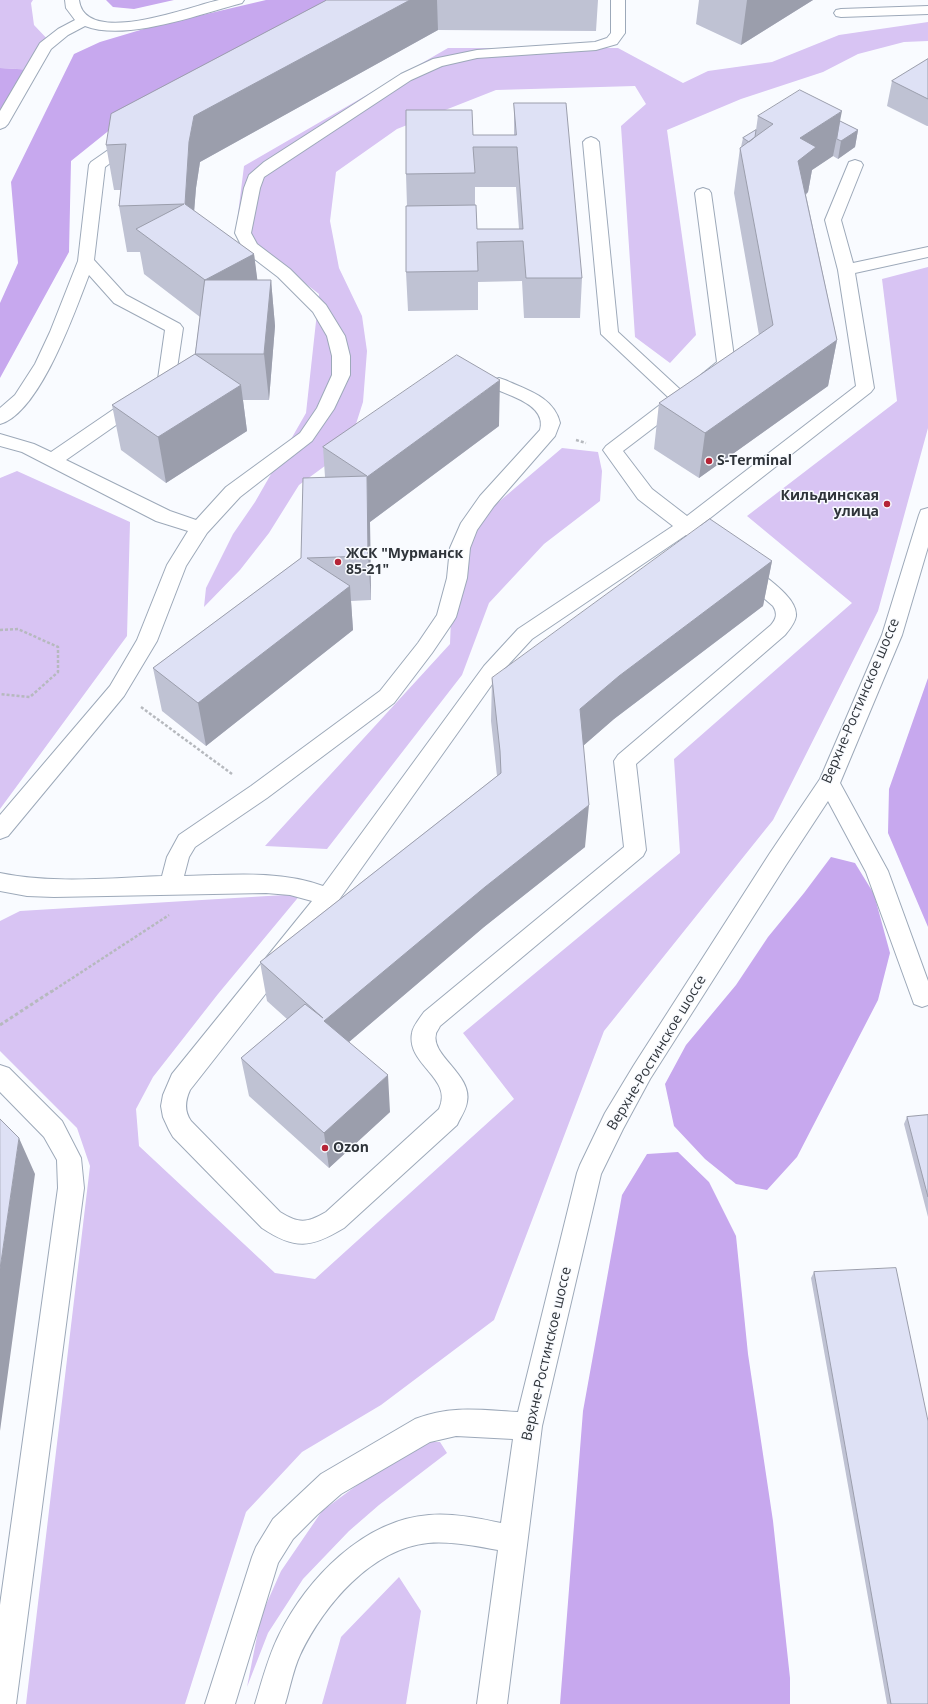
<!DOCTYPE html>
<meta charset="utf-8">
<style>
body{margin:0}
canvas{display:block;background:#f9fbff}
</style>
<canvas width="928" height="1704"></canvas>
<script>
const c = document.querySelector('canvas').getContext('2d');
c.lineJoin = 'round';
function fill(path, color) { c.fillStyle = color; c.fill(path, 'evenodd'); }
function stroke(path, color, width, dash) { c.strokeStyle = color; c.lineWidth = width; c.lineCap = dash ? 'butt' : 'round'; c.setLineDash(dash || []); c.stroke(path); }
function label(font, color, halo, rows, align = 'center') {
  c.font = font + ' "Open Sans",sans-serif'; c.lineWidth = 3; c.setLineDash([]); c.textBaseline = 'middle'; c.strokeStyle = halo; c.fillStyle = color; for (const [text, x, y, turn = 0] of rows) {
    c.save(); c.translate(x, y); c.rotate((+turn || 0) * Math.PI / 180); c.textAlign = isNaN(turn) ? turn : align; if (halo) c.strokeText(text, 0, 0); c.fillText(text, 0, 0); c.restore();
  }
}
fill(new Path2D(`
 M0,0H33L31,3L34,25L53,45L34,70L0,68Z
 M928,22V41L904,42L858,54L823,72L741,99L667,130L696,335L670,363L635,337L621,126L646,104L635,86L496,90L397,129L336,172L330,221L339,268L362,316L367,351L363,402L348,449L299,485L269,533L240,570L204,607L206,588L233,534L255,502L306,413L319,294L236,230L244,166L448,48H618L683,83L708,71L772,62L839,35Z
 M928,267V428L878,611L773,820L604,1031L494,1320L381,1405L302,1452L246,1512L185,1704H26L90,1166L77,1128L0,1051V921L20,911L301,894L218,994L153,1077L136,1109L139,1146L275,1273L315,1279L514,1099L463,1033L680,853L674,759L852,603L747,516L897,401L882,279Z
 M562,448L598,452L602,471L600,501L544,544L489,603L462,675L327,849L265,846L450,644L454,540Z
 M17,471L130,522L127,636L0,809V478Z
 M425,1442H440L447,1453L379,1505L349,1531L303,1579L268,1633L247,1687L261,1616L281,1571L322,1511L383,1466Z
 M399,1577L421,1611L406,1704H322L341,1637Z`), '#d8c4f3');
fill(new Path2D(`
 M106,0H174L134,9L113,7Z
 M266,0H357L132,112L71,161L69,252L0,378V303L18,263L11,182L74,54L100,42L147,28Z
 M0,68L34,70L0,126Z
 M928,678V927L888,833L889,789Z
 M831,857L855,863L874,894L890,953L878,1000L797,1157L767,1190L736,1184L705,1159L674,1126L665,1084L686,1045L736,985L768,937L804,893Z
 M678,1152L709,1182L736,1236L748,1354L773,1521L790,1678V1704H560L583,1411L622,1195L647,1154Z`), '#c7a8ee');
const minor = new Path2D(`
 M65,0H79C85,48 191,6 219,0C227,0 236,0 244,0L242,3C200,14 126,42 85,26L68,35L51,49L8,124L5,127L0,129V111L40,43L58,29L75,20L66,8Z
 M611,0H625V33L617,44L596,50L477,58L442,66L411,80L264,177L260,188L251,233L257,244L290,269L326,305L345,336L350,356V375L334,409L312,441L240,497L207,533L186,566L157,641L124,696L8,836L0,839V815L110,686L137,640L167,565L188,531L156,521L22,452L0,446V434L34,444L51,452L158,379L165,330L114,303L89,275C75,311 40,413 0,424V408L15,395L35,364L50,332L78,261L89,165L91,162L127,137L132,135L137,137L140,140L137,143L105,167L94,260L126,295L180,324L183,328L175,382L172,386L66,460L170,511L196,520L226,487L300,433L317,408L332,375V356L327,336L313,312L278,277L244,251L235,233L244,188L249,175L264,162L401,74L433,59L477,50L595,42L607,38L611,33Z
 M928,6V14L841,17L836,16L834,13L836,10L841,9Z
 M591,137L596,139L599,142L618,332L684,393L687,394L690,398L686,403L623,451L652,489L687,516L856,386L838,270L825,220L849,162L855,160L861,162L863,165L841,220L853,263L928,247V257L855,273L874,388L871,392L700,526L725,545L728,550L725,555C710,559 697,544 686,535L532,639L498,676L336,904L190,1090C185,1101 184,1111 191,1121L280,1212C299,1224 307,1223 326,1212L439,1109C454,1078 406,1065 412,1033C413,1026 420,1018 424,1012L624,847L614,761L618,755L771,625C776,619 778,614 773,606L737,575L734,570L737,565L744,563L751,565C763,576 798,597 796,616C795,623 789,630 785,635L636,764L646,850L643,856L440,1026C439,1029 436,1032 436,1034C430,1055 473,1075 467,1102C466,1110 460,1118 457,1125L344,1228C311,1248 295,1250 262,1228L173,1137L169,1130L163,1117L161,1106L163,1095L172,1074L312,901L290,895L266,893L54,897L27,896L0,891V873C53,884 108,878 162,876L167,857L179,835L251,786L380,691L418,643L437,615L447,578L450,548L461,523L480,496L540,430C547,405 510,396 493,388L490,384L493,380L499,378L505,380C527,390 554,397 560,423L555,436L494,506L477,530L470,548L467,578L456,617L453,622L432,653L394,703L267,798L195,847L189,857L184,876C231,875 279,870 323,886L484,666L518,629L673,526L638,499L603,450L606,446L669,398L601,334L583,142L586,139Z
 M703,188L709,190L711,193L735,364C728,374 713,386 701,383L698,379L701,375L717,362L695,193L697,190Z
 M928,508V547L902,635L840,783L888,871L928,981V1005L922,1007L914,1004L866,872L828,801L786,865L650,1079L623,1129L601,1174L542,1426L507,1704H477L498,1550C475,1546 451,1541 428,1543C371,1549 324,1605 300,1655C293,1670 290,1688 285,1704H255C262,1681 268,1657 279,1635C307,1579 363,1520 429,1515C453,1513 478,1518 501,1523L513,1439L456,1436L430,1442L341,1494L317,1515L293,1539L278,1563L235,1704H205L252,1557L256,1547L273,1519L321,1474L415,1419C451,1405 481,1410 518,1412L577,1173L580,1165L605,1113L634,1065L770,853L820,779L882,635L919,515L921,510Z
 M0,1065L9,1068L62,1121L81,1158L84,1188L16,1704H0V1605L58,1188L57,1160L44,1137L0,1092Z`);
stroke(minor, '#9da9b9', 2);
stroke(new Path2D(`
 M576,440L586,443
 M0,630L18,629L58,647V672L30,697L0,694
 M141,707L232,774
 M51,992L169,915`), '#b6b9be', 2.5, [3, 2]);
stroke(new Path2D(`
 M0,1025L52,991`), '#b6b9be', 3, [3.5, 2.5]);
fill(minor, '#fff');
fill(new Path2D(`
 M327,0H598L596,31L438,30L200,162L196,188L194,211L254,254L257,280H271L275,326L269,400H243L247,431L166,483L121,450L112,405L195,354L200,317L144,274L140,252H127L119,206L121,190H114L106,145Z
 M699,0H813L741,45L696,24Z
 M928,59V126H927L887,106L892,81Z
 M514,103L582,278L580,318H524L522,281L478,282V310L408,311L406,272L407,206L406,174L473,135H514ZM475,187H516L519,229H477L475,205Z
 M758,116L840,121L858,130L855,147L838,159L833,156L812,170L808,192L806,195L837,340L828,386L699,478L654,449L659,403L759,335L734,193L740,148L741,147L743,138L756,130Z
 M499,426L370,522L371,600L351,601L353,630L206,746L162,711L153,668L301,558L325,477L323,447Z
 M772,561L763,606L614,719L583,746L585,847L484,927L349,1042L390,1112L329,1168L249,1096L241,1058L287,1019L267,1001L260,962L497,776L491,721L492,678Z
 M928,1115V1217L904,1124L907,1117Z
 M814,1272L928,1704H887L811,1278Z`), '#bfc2d3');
fill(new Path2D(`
 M410,0H437L438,30L200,162L196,188L191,250L185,204L189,142L194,116Z
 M747,0H813L741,45Z
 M842,111L833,156L812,170L808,192L791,207L800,138Z
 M858,130L855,147L838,159L841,141Z
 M254,254L260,300L205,280Z
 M271,280L275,326L269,400L264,354Z
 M837,340L828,386L699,478L705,433Z
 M500,380L499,426L370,522L371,600L368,556L367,477Z
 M241,385L247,431L166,483L158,437Z
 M772,561L763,606L614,719L576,752L580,709L619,676Z
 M350,586L353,630L206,746L198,703Z
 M589,805L585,847L484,927L329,1059L324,1021L485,887Z
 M388,1075L390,1112L329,1168L324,1133Z
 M19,1138L35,1174L0,1431V1269Z`), '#9b9eac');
const building = new Path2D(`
 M327,0H410L194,116L189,142L185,204L254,254L205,280L136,229L184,204L119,206L126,144L106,145L111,114Z
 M928,59V99L892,81Z
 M800,90L842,111L800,138L816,147L798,161L837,340L705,433L659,403L773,325L740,148L773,124L758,116Z
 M514,103H566L582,278H526L523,241L477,242L478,271L406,272V206L476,205L477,229H523L517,147H473L475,173L406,174V110H472L473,135H516Z
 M840,121L858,130L841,141L837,139Z
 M756,130L755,137L749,142L743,138Z
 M205,280H271L264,354H195L241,385L158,437L112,405L195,354Z
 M457,355L500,380L367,477L368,556L307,558L350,586L198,703L153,668L301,558L303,478L367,476L323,447Z
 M710,519L772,561L619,676L580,709L589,805L485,887L324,1021L388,1075L324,1133L241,1058L305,1004L323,1018L260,962L501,773L500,751L492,678Z
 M928,1115V1197L907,1117Z
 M0,1119L19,1138L0,1269Z
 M896,1268L928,1421V1704H891L814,1272Z`);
fill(building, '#dee1f5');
stroke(building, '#9b9eac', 1);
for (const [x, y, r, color] of [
 [709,461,4,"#b52436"],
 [887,504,4,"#b52436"],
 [338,562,4,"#b52436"],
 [325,1148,4,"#b52436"]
]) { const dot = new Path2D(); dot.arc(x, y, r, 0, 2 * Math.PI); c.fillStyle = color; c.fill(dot); stroke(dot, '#f9fbff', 1.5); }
label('bold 14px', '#2f343a', '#f9fbff', [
 ["S-Terminal",717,461],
 ["Кильдинская",879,496,"right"],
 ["улица",879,512,"right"],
 ["ЖСК \"Мурманск",346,554],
 ["85-21\"",346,570],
 ["Ozon",333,1148]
], 'left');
label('14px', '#2f343a', '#f9fbff', [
 ["Верхне-Ростинское шоссе",861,701,-67],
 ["Верхне-Ростинское шоссе",657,1053,-59],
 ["Верхне-Ростинское шоссе",547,1354,-77]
]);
</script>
